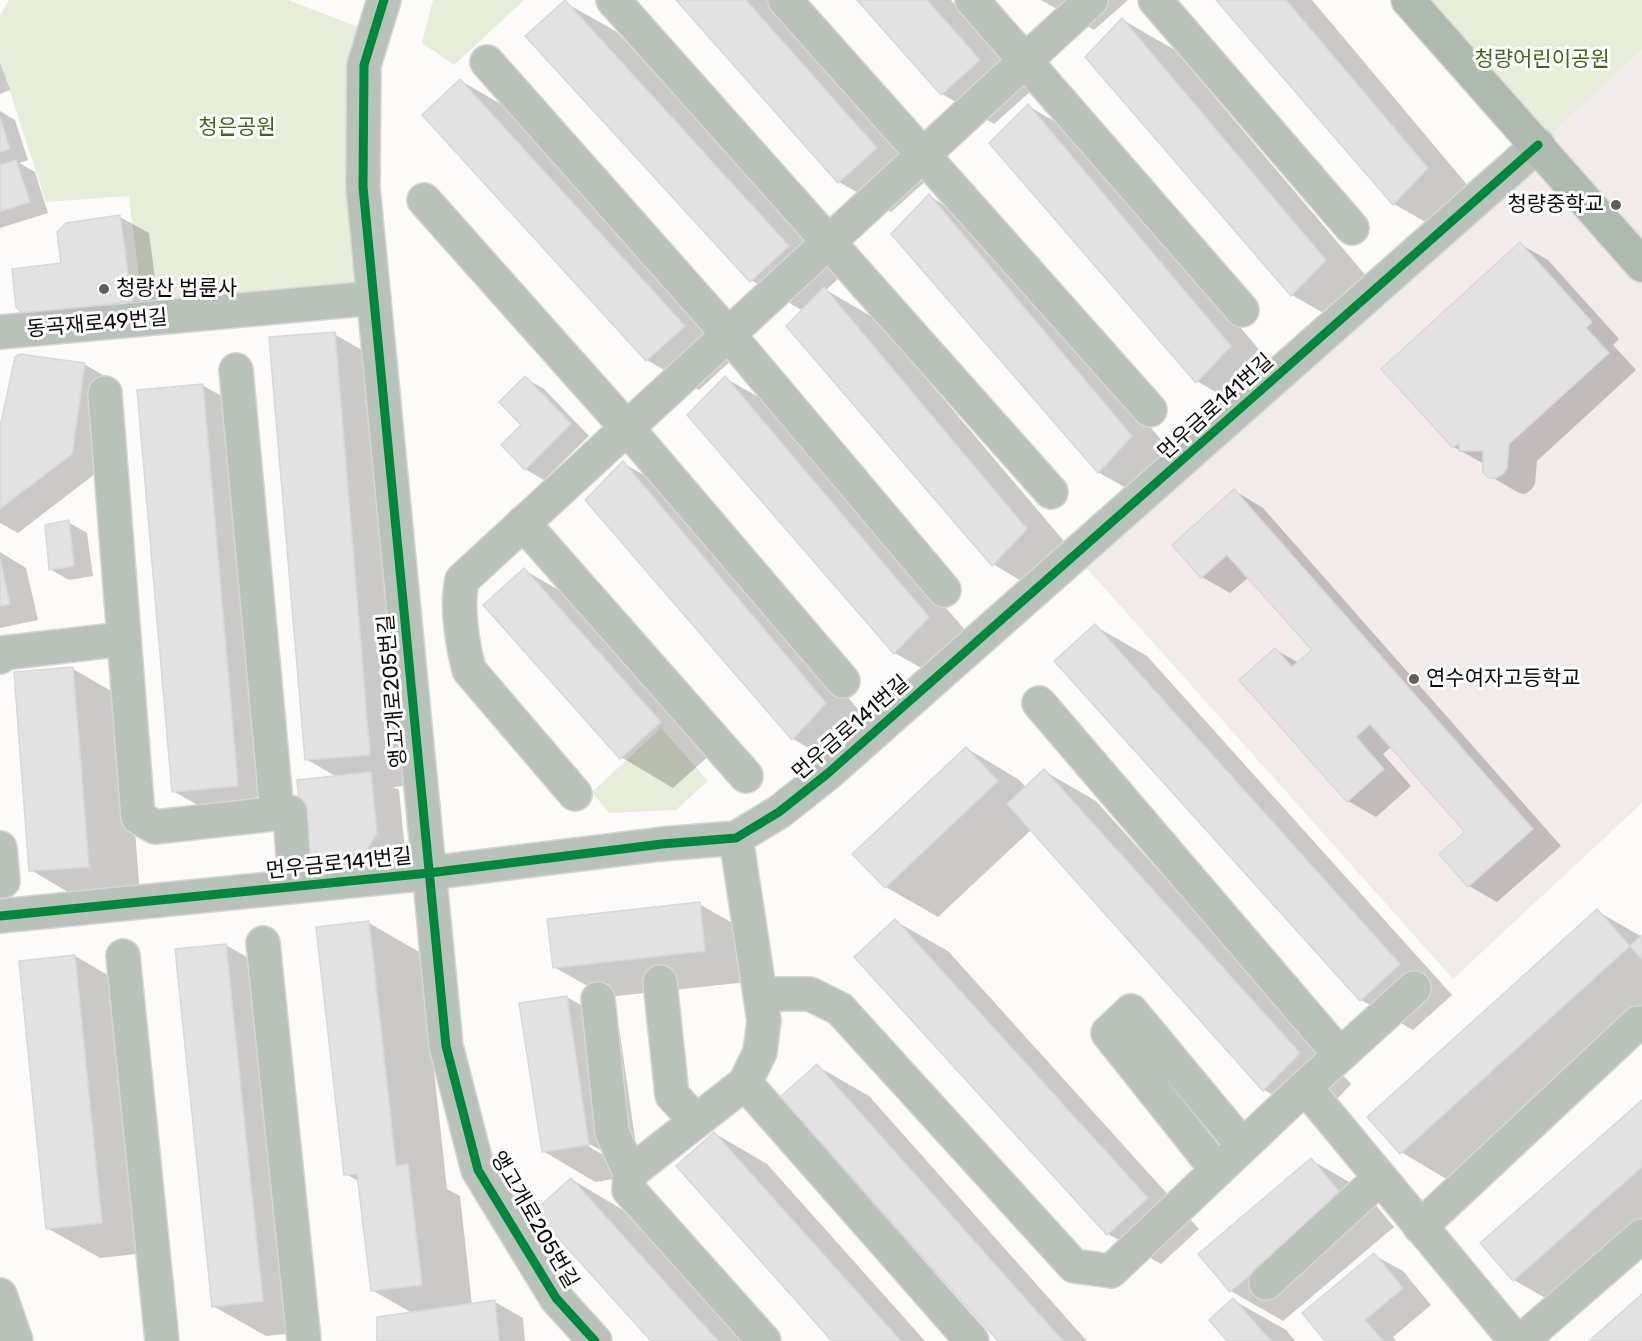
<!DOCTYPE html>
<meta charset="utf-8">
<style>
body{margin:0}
canvas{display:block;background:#fdfbf9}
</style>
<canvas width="1642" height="1341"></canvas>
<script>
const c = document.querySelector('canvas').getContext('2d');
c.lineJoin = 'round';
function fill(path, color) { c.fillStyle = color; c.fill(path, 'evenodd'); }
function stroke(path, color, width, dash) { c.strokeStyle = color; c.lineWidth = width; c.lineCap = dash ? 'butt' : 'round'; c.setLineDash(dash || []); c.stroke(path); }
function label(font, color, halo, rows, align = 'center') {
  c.font = font + ' Rubik,"Noto Sans KR",sans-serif'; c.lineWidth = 6; c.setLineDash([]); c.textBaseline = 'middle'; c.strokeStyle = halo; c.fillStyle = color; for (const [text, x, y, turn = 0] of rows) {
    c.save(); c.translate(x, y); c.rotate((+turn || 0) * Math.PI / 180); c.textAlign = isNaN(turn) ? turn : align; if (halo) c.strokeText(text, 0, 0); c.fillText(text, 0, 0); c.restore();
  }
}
fill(new Path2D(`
 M1642,50V803L1453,979L1075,555L1538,145Z`), '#f3eaea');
fill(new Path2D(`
 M9,0H288L374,33V298L144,319L129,196L46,202L0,61V15Z
 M433,0H524L454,65L422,43Z
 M1408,0H1642V50L1538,145Z
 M661,728L708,781L676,810L609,813L592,792Z`), '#e6edd9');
fill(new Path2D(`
 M678,0H770L928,179L891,212L839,182Z
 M859,0H951L1031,91L994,124L942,94Z
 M1041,0H1128L1094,30Z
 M1218,0H1312L1479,199L1446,234L1394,204Z
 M564,2L617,32L840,277L826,290L876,319L1079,559L1045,595L993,564L803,311L751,280Z
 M1123,20L1175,50L1378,290L1344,325L1292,295L1087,57Z
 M0,62L10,90L0,94Z
 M461,81L513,111L736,356L699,390L647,360Z
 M1028,106L1080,136L1282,377L1249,412L1197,381Z
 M0,111L15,120L28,160L19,163L35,172L48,213L0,228Z
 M929,196L981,226L1184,467L1151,502L1098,472Z
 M120,217L149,233L160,317L60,330L63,264Z
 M1520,244L1548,260L1619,339L1613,345L1636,370L1537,461L1535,484L1531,490L1525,494L1519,493L1490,476L1484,464L1454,447L1383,369Z
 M334,334L387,364L422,784L393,787L399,790L405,850L394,868L335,874L307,857L337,777L306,759Z
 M84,364L113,381L100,470L18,533L0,523V429Z
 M525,378L544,389L589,436L544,480L525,469L523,425Z
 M725,378L778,408L980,648L947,683L895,653L689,415Z
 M202,385L255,415L290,815L226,821L173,791Z
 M623,463L675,493L878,733L845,769L793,739Z
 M1235,491L1263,508L1561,846L1497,902L1469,886L1467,832L1392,746L1383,754L1411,786L1376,817L1348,801L1276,650L1299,663L1314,650L1249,577L1230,593L1202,577Z
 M68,522L87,533L93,576L69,580L50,569Z
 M0,552L26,568L38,620L0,628Z
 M524,570L576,600L712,753L673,788L621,757Z
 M1095,626L1147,656L1452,995L1413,1030L1361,1000Z
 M73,669L125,699L140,896L83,901L31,870Z
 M966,748L1018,779L1027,788L1044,771L1096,801L1351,1084L1317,1120L1264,1090L1032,829L938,917L886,887Z
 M699,904L752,934L757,981L607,997L554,967Z
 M1597,911L1642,937V1012L1453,1183L1401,1152Z
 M895,921L948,951L1199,1229L1161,1264L1108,1234L857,957Z
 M369,923L421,953L447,1189L460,1196L472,1305L495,1302L523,1318L525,1341H379L412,1313L372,1290L360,1182L346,1174Z
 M226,945L278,975L315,1331L266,1336L213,1306Z
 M75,956L127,986L154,1252L100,1258L47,1228Z
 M567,997L619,1027L640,1173L588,1143V1146L638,1175L595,1182L543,1151Z
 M817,1066L869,1096L1087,1341H1000Z
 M1642,1102V1243L1566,1310L1514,1280L1482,1244Z
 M714,1133L767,1164L925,1341H834Z
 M1311,1160L1363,1190L1394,1227L1283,1321L1231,1291Z
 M571,1179L623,1210L742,1341H653Z
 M1374,1255L1403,1271L1431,1305L1393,1337L1396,1341H1327Z
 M1233,1300L1286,1330L1295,1341H1229Z`), '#0003');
const building = new Path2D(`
 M565,0L789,246L750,282L525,36Z
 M676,0H746L877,148L838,183Z
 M857,0H927L980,60L941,95Z
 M1216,0H1286L1428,168L1393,205Z
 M1122,18L1326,260L1291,296L1085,57Z
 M460,79L685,326L646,361L422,115Z
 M1028,104L1231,346L1196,383L989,143Z
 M0,118L10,149L0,152Z
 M16,160L30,202L0,212V165Z
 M929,194L1132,436L1098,473L891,234Z
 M120,215L132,301L30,315L21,312L16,307L12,269L61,263L57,232L66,223Z
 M1520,242L1592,322L1586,328L1609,353L1509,444L1507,468L1503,474L1496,478H1489L1483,473V451H1459V443L1453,448L1381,369Z
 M824,287L1027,529L992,566L786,326Z
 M335,332L370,755L305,760L269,337Z
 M19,354L85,363L72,454L0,509V427L15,357Z
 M525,376L571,424L525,470L501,445L521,425L499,402Z
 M725,376L929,617L894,654L687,415Z
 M203,384L238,786L172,792L137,390Z
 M623,461L826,703L792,740L585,500Z
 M1234,489L1533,829L1468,887L1439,854L1465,832L1370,724L1356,737L1384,769L1347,802L1239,680L1275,648L1292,667L1312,650L1227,555L1201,578L1172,545Z
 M69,520L74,566L49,570L45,525Z
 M0,559L10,604L0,606Z
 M524,568L661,722L620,759L483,605Z
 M1095,624L1400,964L1360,1001L1054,661Z
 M73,667L89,867L29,871L14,672Z
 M966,747L998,781L885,888L852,854Z
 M1044,769L1300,1053L1263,1091L1007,804Z
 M371,772L377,833L365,852L305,858L297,780Z
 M700,902L705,951L553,968L547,919Z
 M1597,909L1630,946L1400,1154L1367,1117Z
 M895,919L1148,1198L1107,1235L854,957Z
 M369,921L396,1166L408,1164L422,1285L371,1291L357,1174L344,1175L316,927Z
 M1642,935V959L1630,946Z
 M226,944L263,1301L212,1307L175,949Z
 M75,955L102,1223L46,1229L19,961Z
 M567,996L589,1145L542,1152L519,1003Z
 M817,1064L1063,1341H998L780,1097Z
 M1642,1100V1167L1513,1281L1480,1243Z
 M714,1132L901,1341H832L676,1166Z
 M1311,1158L1343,1196L1230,1292L1198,1254Z
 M571,1178L718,1341H651L534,1211Z
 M1374,1253L1403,1288L1365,1320L1383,1341H1325L1302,1313Z
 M1642,1294V1341H1589Z
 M1233,1298L1271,1341H1227L1209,1320Z
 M495,1300L499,1341H377V1317Z`);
fill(building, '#e2e2e2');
stroke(building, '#d9d8d9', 1.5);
const minor = new Path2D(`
 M384,0L364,65L363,187L446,1046L478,1170L556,1298L595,1341
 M613,0L1051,492
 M785,0L1150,410
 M972,0L1242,310
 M1155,0L1352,228
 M487,62L728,334L944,590
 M424,200L627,428L843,681
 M0,332L374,298
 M236,370L277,813
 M105,393L138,817L155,827L290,812L295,886
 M523,523L746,776
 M0,657L3,653L124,639
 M1039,703L1340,1055
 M575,794L469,670C462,642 456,608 462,580L1091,0
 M736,838L764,1021L760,1052L745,1083L630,1173L629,1190L764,1341
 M0,848L3,881
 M0,916L429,873L662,844L736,838L779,812L827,774L1538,145
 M263,943L304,1341
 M123,956L162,1341
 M660,982L672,1095L696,1121
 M760,994H810L840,1009L1074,1266L1111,1271L1305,1087L1414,988
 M598,999L612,1132L630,1173
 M745,1083L972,1341
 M1305,1087L1516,1341
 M1217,1170L1108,1033L1131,1011L1243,1146
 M1420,1227L1638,1023H1642
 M1266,1283L1380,1178
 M0,1295L16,1341
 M1521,1341L1642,1236`);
const major = new Path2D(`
 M1408,0L1642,265`);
stroke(minor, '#d6d5d4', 36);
stroke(major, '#d6d5d4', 36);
stroke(minor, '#b8c2b8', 33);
stroke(major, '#aebaae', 33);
stroke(new Path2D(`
 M384,0L364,65L363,187L446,1046L478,1170L556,1298L595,1341
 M0,916L429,873L662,844L736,838L779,812L827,774L1538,145`), '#00873e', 9);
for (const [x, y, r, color] of [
 [1616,205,6,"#605f5e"],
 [104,289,6,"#605f5e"],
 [1414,679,6,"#605f5e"]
]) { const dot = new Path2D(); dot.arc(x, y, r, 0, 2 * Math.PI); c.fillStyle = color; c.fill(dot); stroke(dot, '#fff', 2); }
label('21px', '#496119', '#fff', [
 ["청량어린이공원",1542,60],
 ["청은공원",237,128]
]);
label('21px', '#0c0b0a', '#fff', [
 ["청량중학교",1604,205,"right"],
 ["청량산 법륜사",116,289],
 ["연수여자고등학교",1426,679]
], 'left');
label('21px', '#0c0b0a', '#fff', [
 ["동곡재로49번길",97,324,-5],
 ["먼우금로141번길",1216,407,-42],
 ["앵고개로205번길",393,691,-95],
 ["먼우금로141번길",851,728,-41],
 ["먼우금로141번길",339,864,-6],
 ["앵고개로205번길",534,1220,60]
]);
</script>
